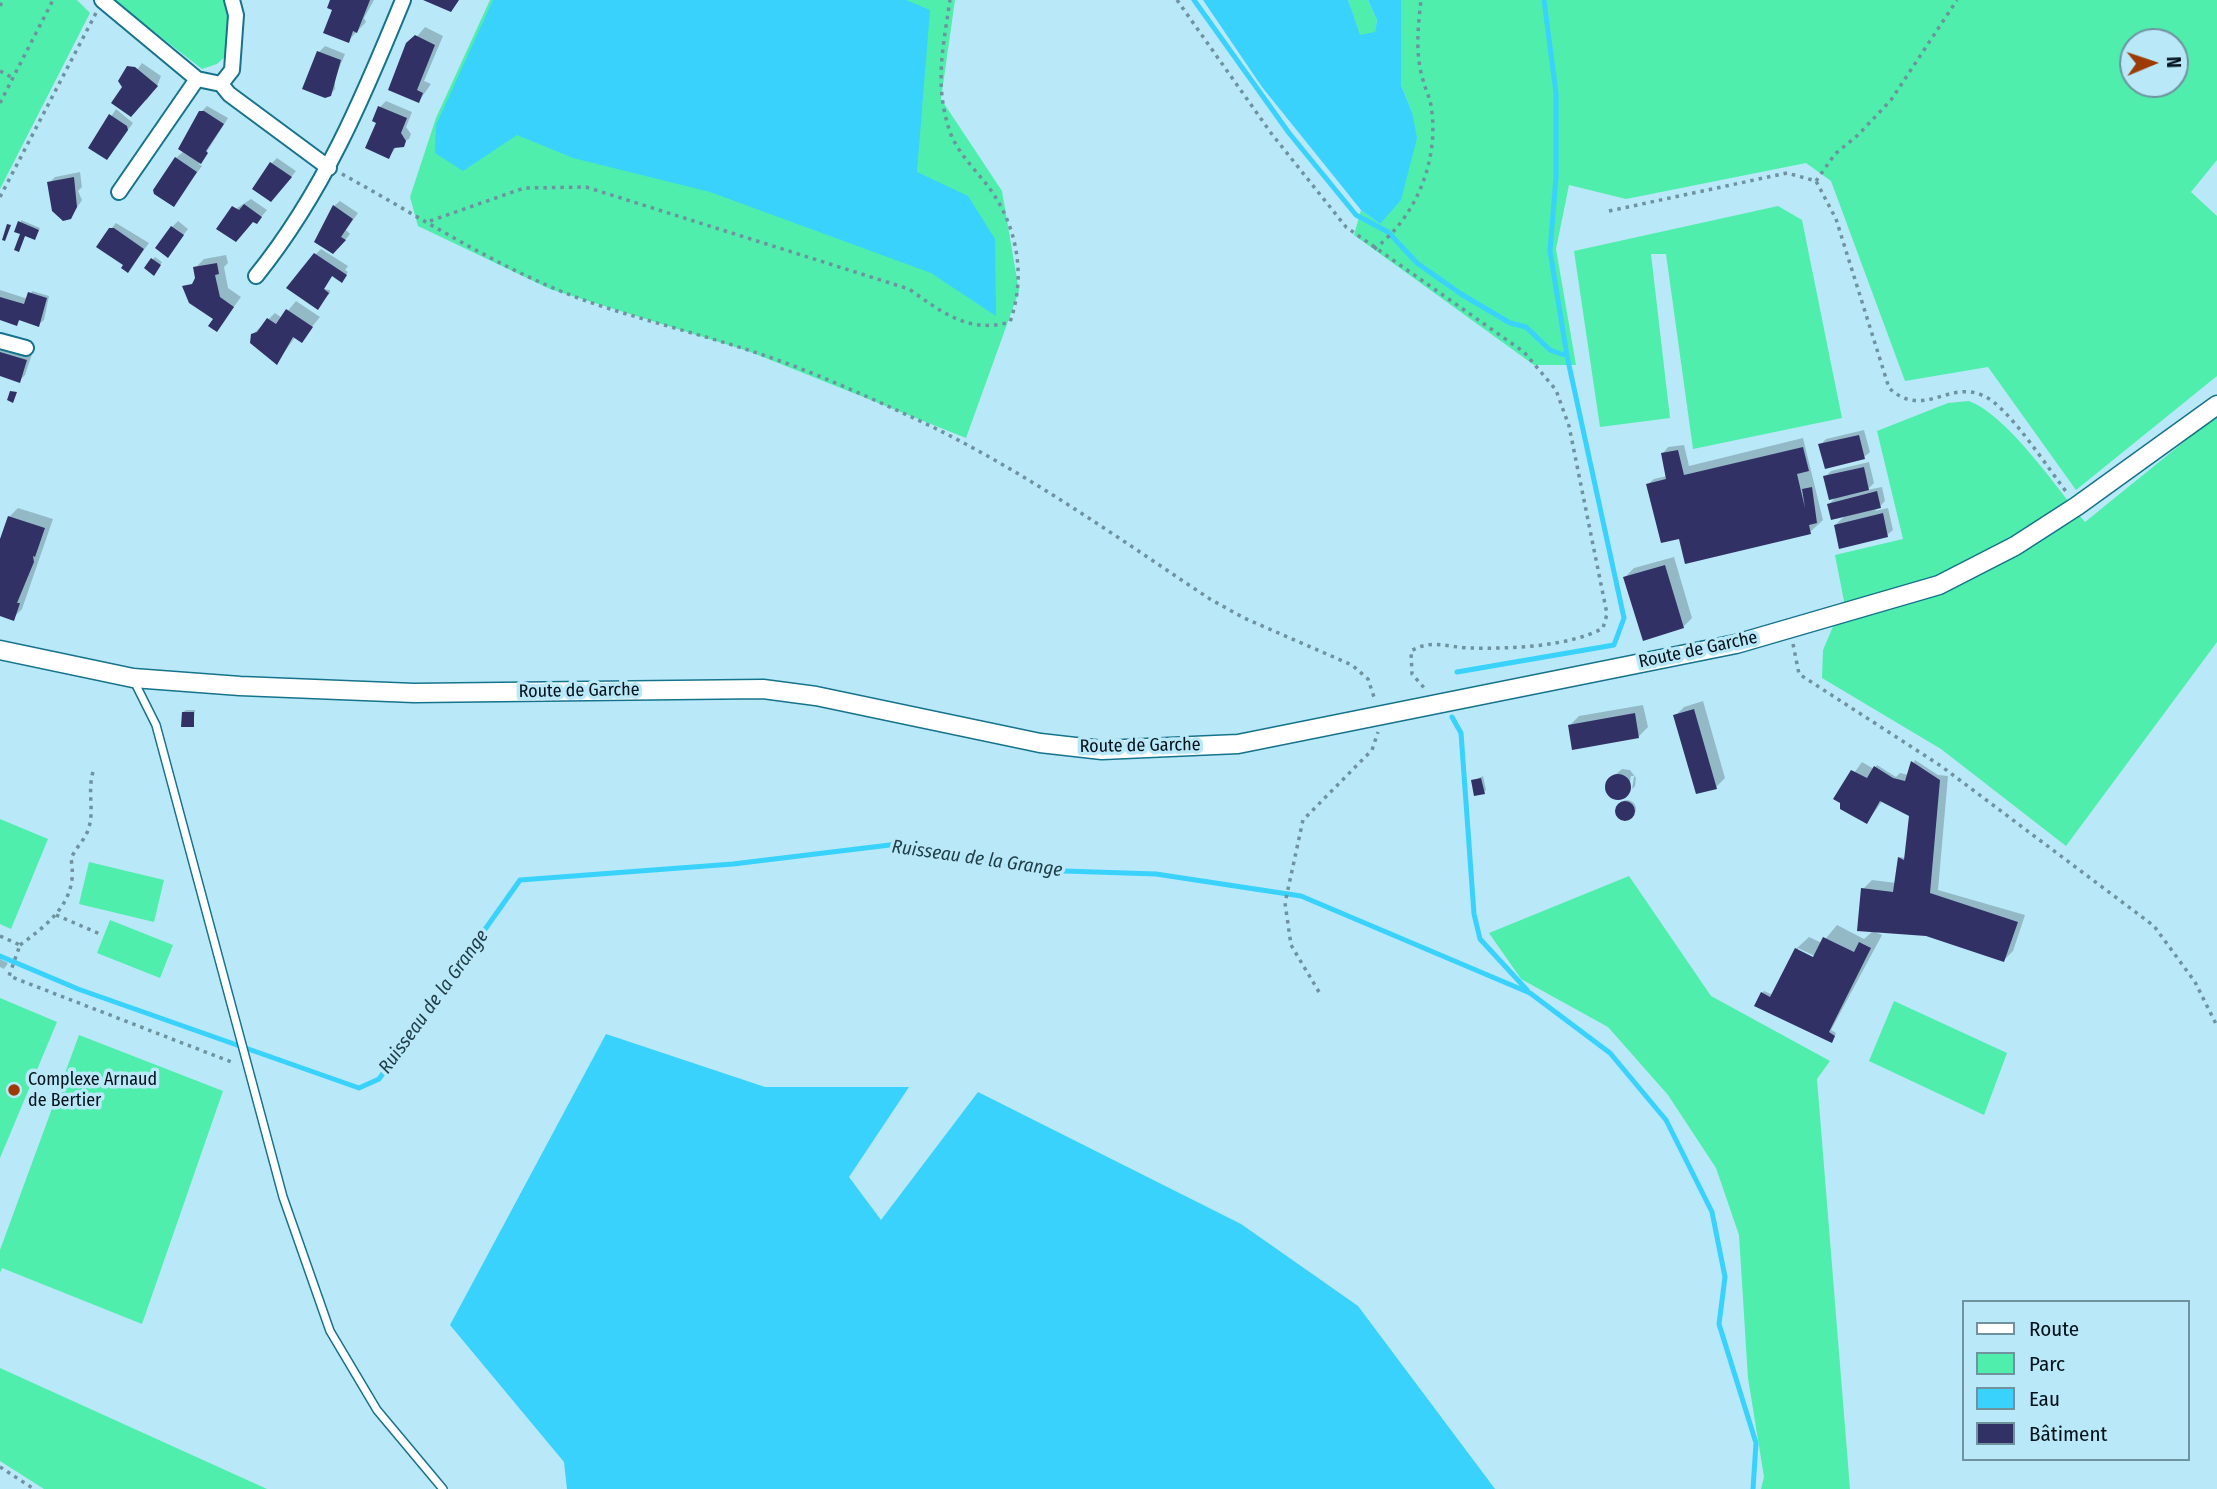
<!DOCTYPE html>
<meta charset="utf-8">
<style>
body{margin:0}
#map{position:relative;width:2217px;height:1489px;overflow:hidden;background:#b9e8f8;font-family:"Fira Sans Condensed",sans-serif}
canvas{display:block}
.legend{position:absolute;left:1962px;top:1300px;width:228px;height:161px;box-sizing:border-box;background:#b9e8f8;border:2px solid #6f929f;margin:0;padding:9px 12px;list-style:none;font-size:21px;color:#001119}
.legend li{display:flex;align-items:center;gap:14px;height:35px}
.legend b{width:35px;border:2px solid #6f929f}
.north{position:absolute;left:2119px;top:28px;width:70px;height:70px;box-sizing:border-box;background:#b9e8f8;border:2px solid #6f929f;border-radius:50%;rotate:88deg;font-size:19px;font-weight:700;line-height:28px;text-align:center;color:#001119}
.north::after{content:'';display:block;margin:auto;width:24px;height:32px;background:#9e3a05;clip-path:polygon(50% 0,100% 100%,50% 72%,0 100%)}
</style>
<div id="map">
<canvas width="2217" height="1489"></canvas>
<ul class="legend">
<li><b style="height:9px;background:#fff"></b>Route</li>
<li><b style="height:19px;background:#4feeac"></b>Parc</li>
<li><b style="height:19px;background:#38d2fd"></b>Eau</li>
<li><b style="height:19px;background:#323166"></b>Bâtiment</li>
</ul>
<div class="north">N</div>
</div>
<script>
const c = document.querySelector('canvas').getContext('2d');
c.lineJoin = 'round';
function fill(path, color) { c.fillStyle = color; c.fill(path, 'evenodd'); }
function stroke(path, color, width, dash) { c.strokeStyle = color; c.lineWidth = width; c.lineCap = dash ? 'butt' : 'round'; c.setLineDash(dash || []); c.stroke(path); }
function label(font, color, halo, rows, align = 'center') {
  c.font = font + ' "Fira Sans Condensed",sans-serif'; c.lineWidth = 7; c.setLineDash([]); c.textBaseline = 'middle'; c.strokeStyle = halo; c.fillStyle = color; for (const [text, x, y, turn = 0] of rows) {
    c.save(); c.translate(x, y); c.rotate((+turn || 0) * Math.PI / 180); c.textAlign = isNaN(turn) ? turn : align; if (halo) c.strokeText(text, 0, 0); c.fillText(text, 0, 0); c.restore();
  }
}
fill(new Path2D(`
 M0,0H77L90,13L0,189Z
 M113,0H225L229,16L226,56L217,64L202,69Z
 M490,0H955L941,99L1002,191L1019,291L966,438L748,351L550,289L418,226L410,197L436,118Z
 M1348,0H1368L1377,20L1375,33L1359,36Z
 M1401,0H2217V160L2191,192L2217,216V376L2076,490L1988,367L1905,381L1831,181L1806,163L1626,199L1569,185L1556,249L1576,365H1534L1354,235L1361,210L1380,224L1412,112L1401,85ZM2133,42H2175V84H2133Z
 M1778,206L1802,220L1842,418L1693,449L1666,254H1651L1670,418L1600,427L1574,251Z
 M1969,401C2009,417 2056,487 2085,522L2217,415V642L2066,846L1941,749L1822,678L1823,650L1844,601L1835,555L1903,539L1877,431L1948,403Z
 M0,819L48,839L11,929L0,924Z
 M89,862L164,880L154,922L79,904Z
 M1629,876L1711,996L1830,1061L1817,1079L1850,1489H1761L1764,1477L1748,1378L1739,1235L1716,1168L1668,1095L1608,1027L1521,979L1489,933Z
 M110,920L173,945L160,978L97,953Z
 M0,998L57,1022L0,1158Z
 M1894,1001L2007,1053L1984,1115L1869,1061Z
 M79,1035L223,1091L142,1324L2,1268L0,1273V1250Z
 M0,1368L267,1489H44L0,1461Z`), '#4feeac');
fill(new Path2D(`
 M493,0H906L930,10L917,172L968,196L995,239L996,316L931,273L710,192L573,158L517,135L463,171L435,153L436,125Z
 M1203,0H1348L1360,35L1375,32L1377,20L1368,0H1401V85L1412,112L1417,138L1401,200L1380,224L1361,210L1262,87Z
 M606,1034L765,1087H909L849,1177L881,1220L978,1092L1241,1224L1358,1306L1495,1489H567L564,1462L450,1325Z`), '#38d2fd');
fill(new Path2D(`
 M332,0H374L364,18L366,22L348,41L339,1Z
 M425,27L443,36L424,81L431,84L419,101L405,51Z
 M325,46L345,54L335,78V89L330,95L319,52Z
 M142,63L161,76L157,86L146,101L145,97L113,103Z
 M386,101L412,112L406,127L411,134L409,139L397,146L389,157L378,122L380,107Z
 M207,106L228,118L199,164L202,166L173,205L176,158L184,151L201,112Z
 M116,109L133,123L107,158L91,148Z
 M277,158L296,171L286,184L271,164Z
 M80,172L82,187L78,191L82,200L70,218L49,183L55,177Z
 M251,199L267,210L257,222L234,210Z
 M340,201L358,213L346,230L350,234L341,245L334,206Z
 M21,220L40,228L35,238L25,235L19,250Z
 M178,221L188,229L168,255L172,227Z
 M116,223L149,243L133,265H126L111,229Z
 M321,249L348,266L345,270L348,272L344,278L333,275L324,289L330,290V293L318,307L289,288L301,269Z
 M226,255L228,263L224,267L228,288L241,297L217,330L216,319L184,287L195,283V268L204,259Z
 M155,257L162,262L156,271L153,259Z
 M0,290L28,299L32,291L49,296L44,320L38,325L21,319L16,324L0,318Z
 M296,301L320,317L305,335L296,336L277,362L252,335L275,313L282,318Z
 M0,344L32,354L25,375L19,381L0,374Z
 M1864,430L1870,452L1864,457L1820,445L1826,439Z
 M1803,438L1823,520L1810,532L1680,537L1648,484L1654,479L1667,476L1663,453L1668,447L1684,445L1689,466Z
 M1869,462L1874,483L1867,490L1882,487L1885,501L1875,511L1888,508L1893,530L1887,535L1835,525L1846,515L1829,504L1836,497L1825,477L1831,471Z
 M18,508L53,519L22,609L13,618L0,614V545L9,517Z
 M1674,557L1692,618L1683,627L1625,577L1634,568Z
 M1703,701L1725,778L1716,787L1675,716L1684,707Z
 M1643,705L1648,727L1639,736L1570,725L1579,716Z
 M186,710H195L193,725L183,712Z
 M1915,760L1938,775L1948,776L1938,890L2025,915L2013,951L2004,960L1863,889L1872,880L1896,883L1899,857L1906,858L1911,811L1883,800L1867,822L1836,798L1862,762L1874,769L1877,765L1896,777L1900,773L1909,775Z
 M1622,769L1630,770L1636,778L1635,786L1632,789L1634,776H1631L1628,793L1620,798L1612,797L1607,791L1608,781Z
 M1483,776L1486,790L1484,792L1473,781Z
 M1618 809a9 9 0 1 1 18 0a9 9 0 1 1-18 0Z
 M1837,925L1864,939L1873,931L1882,935L1831,1030L1836,1033L1834,1038L1762,993L1764,991L1773,995L1796,949L1809,937L1822,943ZM1798,948L1821,959L1820,962L1798,952Z
 M0,959L8,963L4,969L0,967Z`), '#0003');
stroke(new Path2D(`
 M1194,0L1289,133L1356,215L1388,232L1417,263L1461,294L1510,323L1526,327L1550,350L1567,356
 M1457,672L1614,645L1624,618L1567,356L1550,251L1556,177V93L1544,0
 M1452,717L1461,733L1474,914L1480,939L1527,990
 M0,956L78,989L359,1088L379,1079L520,880L733,864L898,844L1034,870L1156,874L1301,896L1530,993L1610,1053L1666,1120L1712,1212L1725,1277L1719,1324L1756,1443L1753,1489`), '#38d2fd', 5);
fill(new Path2D(`
 M330,0H370L357,33L353,31L349,43L323,33L332,10L327,8Z
 M423,0H459L451,12Z
 M415,35L435,45L417,90L423,93L419,103L388,90L406,43Z
 M317,51L341,60L331,96L325,98L302,89Z
 M127,66L135,67L158,86L131,117L111,103L122,87L118,81Z
 M378,106L407,118L401,133L406,141L404,147L394,148L389,159L365,148L376,123L372,121Z
 M199,111H204L224,124L206,151L208,153L201,164L178,149Z
 M109,114L127,126L128,130L107,160L88,148Z
 M175,157L197,172L174,207L154,194L153,190Z
 M270,162L292,177L271,202L252,189Z
 M74,177L77,207L71,219L63,221L52,211L47,182Z
 M244,204L262,217L257,224L253,222L236,242L216,229L232,206L239,210Z
 M333,205L353,219L341,237L346,240L333,254L314,242Z
 M18,221L39,230L35,240L25,236L19,252L14,250L20,234L14,232Z
 M7,224L11,225L5,241L2,240Z
 M171,226L184,235L168,258L155,248Z
 M109,228H114L144,249L128,273L121,268L123,265L96,247Z
 M314,253L347,275L342,283L332,276L324,289L329,293L318,310L286,288Z
 M151,258L161,265L154,276L144,268Z
 M217,263L219,274L215,275L220,297L234,307L217,332L208,326L213,319L189,303L182,286L192,284L195,278L193,267Z
 M28,292L47,298L39,327L19,320L17,326L0,320V297L24,304Z
 M286,309L313,327L302,343L293,337L277,365L250,343L251,334L257,332L267,318L276,324Z
 M0,352L27,360L20,383L0,376Z
 M10,391L17,392L13,403L7,400Z
 M1859,435L1865,459L1825,469L1818,444Z
 M1803,447L1809,471L1797,474L1805,508L1802,489L1812,487L1817,523L1809,525L1811,534L1685,564L1679,539L1661,543L1646,484L1666,479L1661,453L1678,450L1684,475Z
 M1864,467L1869,490L1829,500L1823,476Z
 M1877,491L1881,508L1831,520L1827,504Z
 M1883,513L1888,537L1839,549L1834,525Z
 M8,516L45,528L35,557L33,556L34,562L17,603H20L14,621L0,616V539Z
 M1665,565L1684,628L1643,641L1623,577Z
 M1694,709L1717,789L1696,794L1673,715Z
 M182,712H194V727H181Z
 M1635,713L1639,738L1572,750L1568,725Z
 M1911,761L1940,780L1930,893L2018,922L2004,962L1926,936L1857,931L1861,888L1893,892L1898,857L1904,860L1909,816L1880,801L1867,824L1840,809V803L1833,799L1851,770L1867,778L1874,766L1893,778L1905,781Z
 M1605 787a13 13 0 1 1 26 0a13 13 0 1 1-26 0Z
 M1481,778L1485,794L1474,796L1471,780Z
 M1615 811a10 10 0 1 1 20 0a10 10 0 1 1-20 0Z
 M1823,937L1854,952L1859,942L1871,948L1829,1032L1835,1036L1832,1043L1754,1006L1761,992L1770,997L1795,948L1813,957Z`), '#323166');
const service = new Path2D(`
 M133,679L156,725L283,1197L330,1331L377,1410L443,1489`);
const minor = new Path2D(`
 M102,0L197,79L221,84L229,94L329,168
 M221,84L232,70L236,15L232,0
 M119,192L197,79
 M256,276C323,193 363,98 403,0
 M0,341L26,348`);
const tertiary = new Path2D(`
 M0,650L133,678L240,686L414,693L763,689L816,696L1040,743L1102,750L1238,744L1736,644L1939,585L2015,546L2077,506L2217,405`);
stroke(service, '#15738c', 10);
stroke(minor, '#15738c', 18);
stroke(tertiary, '#15738c', 21);
stroke(new Path2D(`
 M1177,0L1271,133L1346,227L1524,352L1556,390L1569,426L1607,614L1603,628C1569,647 1508,649 1469,648C1447,647 1431,639 1411,651L1412,674L1426,690
 M0,6L3,0
 M0,71L13,78
 M0,103L53,0
 M342,174C424,219 506,274 595,304C649,322 704,335 757,353C812,371 866,396 918,420C1022,469 1115,536 1210,599L1244,618L1352,665L1368,679L1375,700
 M1816,181L1835,154L1858,135L1891,100L1957,0
 M0,197L96,13
 M1609,211L1787,173L1816,181L1836,219L1889,388C1924,420 1949,379 1984,396C2009,407 2049,470 2068,494
 M430,221L524,188L586,187L909,289C942,312 968,334 1010,322C1026,277 1018,228 990,189C977,171 958,154 950,132C934,85 943,48 950,0
 M1374,249C1416,218 1440,159 1431,106C1430,97 1425,89 1423,80C1415,54 1418,27 1421,0
 M1793,644L1799,674L1941,766L2154,926L2195,982L2217,1026
 M56,915L100,934
 M0,936L20,945L9,976L234,1063
 M20,945C50,923 79,900 71,859C75,848 85,840 88,830C95,812 87,792 93,772
 M1319,992L1291,945L1285,903L1303,820L1372,750L1378,732
 M0,1467L34,1489`), '#6f929f', 3.5, [3.5, 5]);
stroke(service, '#fff', 7);
stroke(minor, '#fff', 14);
stroke(tertiary, '#fff', 18);
for (const [x, y, r, color] of [
 [14,1090,7,"#9e3a05"]
]) { const dot = new Path2D(); dot.arc(x, y, r, 0, 2 * Math.PI); c.fillStyle = color; c.fill(dot); stroke(dot, '#b9e8f8', 2.5); }
label('18px', '#001119', '#b9e8f8', [
 ["Route de Garche",1698,650,-12],
 ["Route de Garche",579,691,-1],
 ["Route de Garche",1140,746,-1]
]);
label('18px', '#001119', '#b9e8f8', [
 ["Complexe Arnaud",28,1080],
 ["de Bertier",28,1101]
], 'left');
label('italic 19px', '#203e48', '#b9e8f8', [
 ["Ruisseau de la Grange",977,859,8],
 ["Ruisseau de la Grange",434,1002,-54]
]);
</script>
